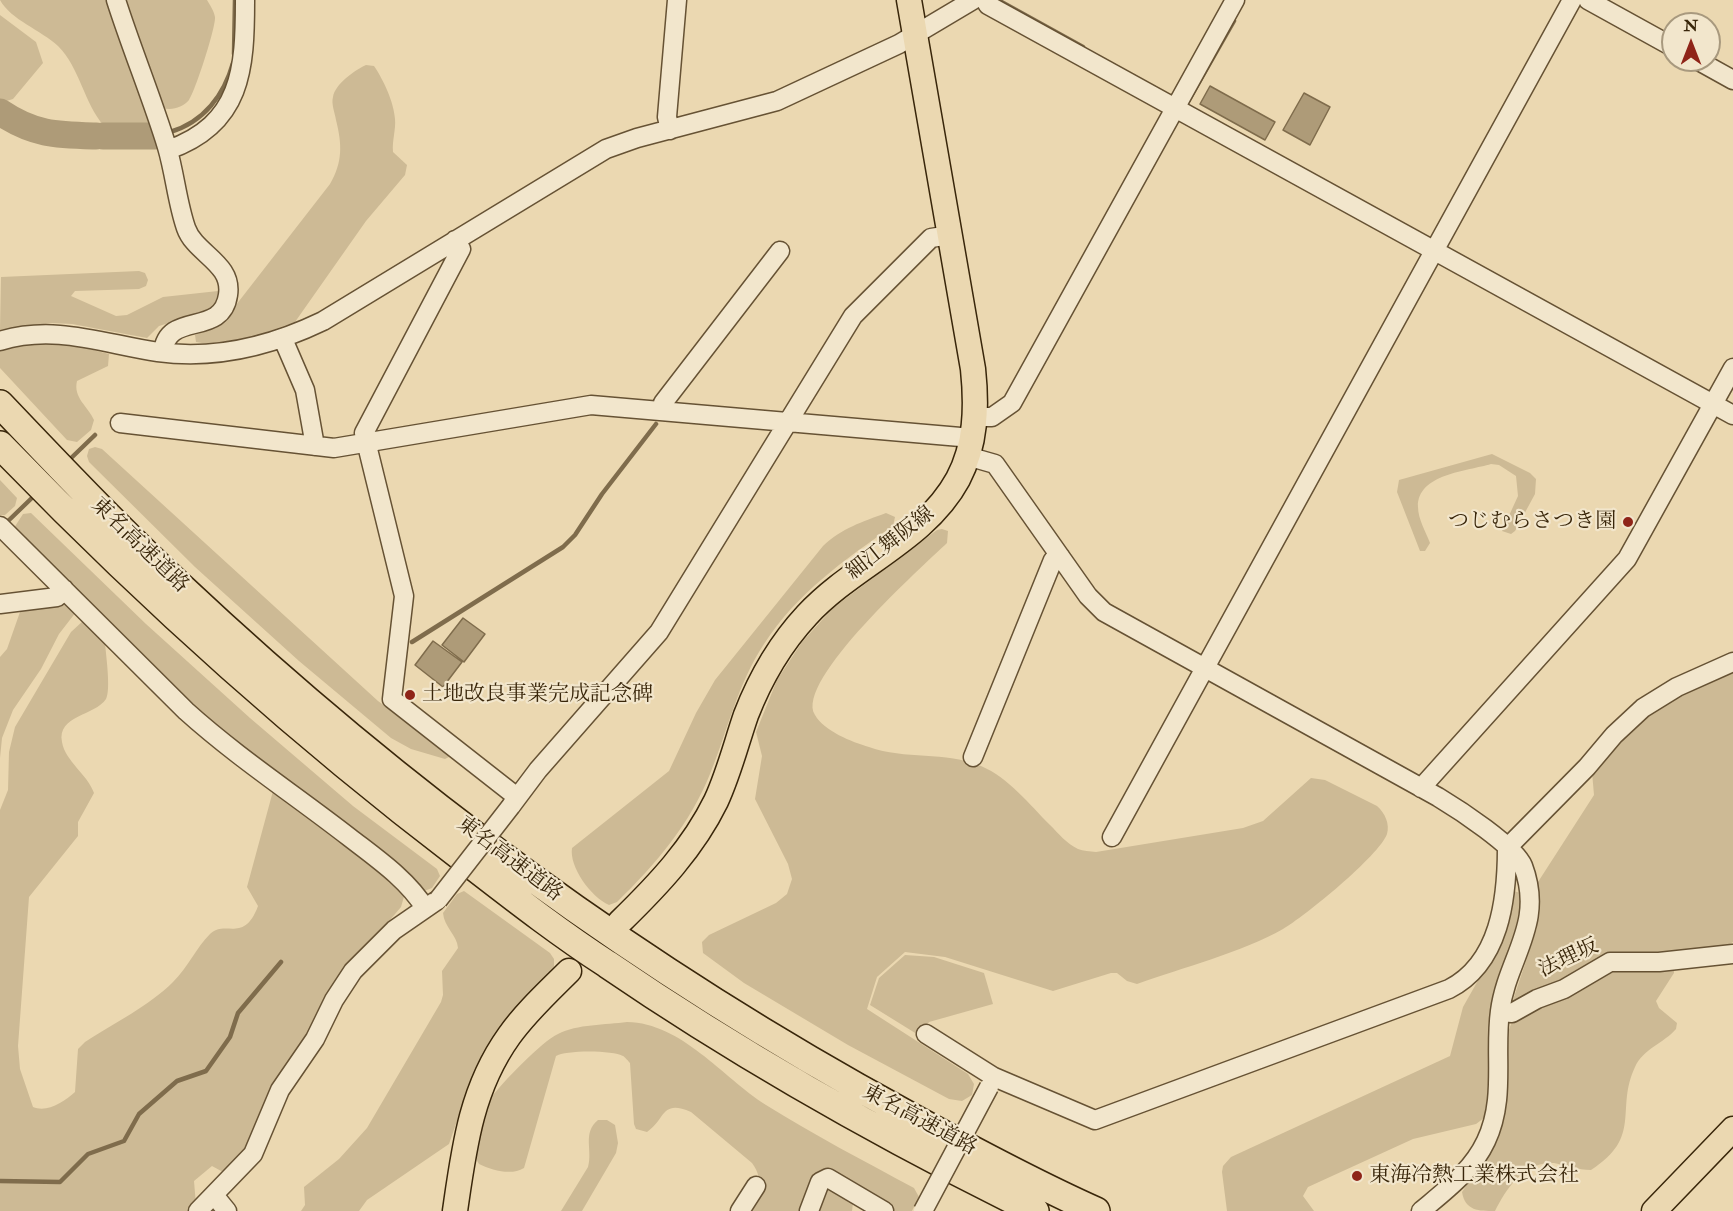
<!DOCTYPE html>
<meta charset="utf-8">
<style>
body{margin:0}
#map{position:relative;width:1733px;height:1211px;overflow:hidden;background:#ebd8b1;font-family:"IM FELL Double Pica",serif}
canvas{display:block}
.north{position:absolute;left:1661px;top:12px;width:60px;height:60px;box-sizing:border-box;background:#f2e6cc;border:2px solid #a8997e;border-radius:50%;rotate:0deg;font-size:16px;font-weight:700;line-height:24px;text-align:center;color:#39260a}
.north::after{content:'';display:block;margin:auto;width:21px;height:27px;background:#8f2418;clip-path:polygon(50% 0,100% 100%,50% 72%,0 100%)}
</style>
<div id="map">
<canvas width="1733" height="1211"></canvas>
<div class="north">N</div>
</div>
<script>
const c = document.querySelector('canvas').getContext('2d');
c.lineJoin = 'round';
function fill(path, color) { c.fillStyle = color; c.fill(path, 'evenodd'); }
function stroke(path, color, width, dash) { c.strokeStyle = color; c.lineWidth = width; c.lineCap = dash ? 'butt' : 'round'; c.setLineDash(dash || []); c.stroke(path); }
function label(font, color, halo, rows, align = 'center') {
  c.font = font + ' "IM FELL Double Pica","Noto Serif JP",serif'; c.lineWidth = 4.5; c.setLineDash([]); c.textBaseline = 'middle'; c.strokeStyle = halo; c.fillStyle = color; for (const [text, x, y, turn = 0] of rows) {
    c.save(); c.translate(x, y); c.rotate((+turn || 0) * Math.PI / 180); c.textAlign = isNaN(turn) ? turn : align; if (halo) c.strokeText(text, 0, 0); c.fillText(text, 0, 0); c.restore();
  }
}
fill(new Path2D(`
 M0,0H108L150,121L147,130L117,131L104,126C84,103 80,68 58,46C41,30 11,20 0,0Z
 M125,0H207C210,5 214,11 215,17C216,27 195,92 189,100C183,107 172,111 163,108Z
 M0,15L36,42L43,63L13,99L0,103Z
 M366,65L374,66C383,79 394,102 395,119C396,130 392,140 393,152L407,165L405,175L366,221L295,322L253,337L208,344L196,342L195,335L213,328L229,314L330,184C343,162 342,144 336,120C335,113 331,104 333,97C335,84 355,70 366,65Z
 M139,271L145,273L148,280L146,286L139,289L75,291L71,296L116,316L127,315L163,297L218,291L219,299L211,310L159,326L147,338L72,324L51,323L0,330L1,277Z
 M32,344H69L109,354L108,366L77,381C73,398 88,406 94,420L91,430L77,442L67,440L0,368V351Z
 M95,447L102,449L378,701L448,753L449,757L445,759L411,749L391,738L299,661L195,567L89,462L87,456L89,449Z
 M1492,454L1530,473L1536,479L1535,494L1515,531L1511,534L1502,531L1518,496L1516,476L1499,465L1491,464C1468,471 1417,474 1418,507C1418,519 1426,532 1430,543L1425,551H1420L1397,492L1399,480Z
 M0,480L17,498L15,506L5,515H0Z
 M31,513L146,624L250,718L353,806L437,869L440,876L432,888L424,891L387,858L206,720L14,528L23,514Z
 M886,513L895,517L893,526C844,560 797,593 764,644C737,685 728,730 710,774C690,824 656,864 617,902L609,905C591,897 569,867 572,848L669,771L696,713L715,680L823,546C842,528 862,522 886,513Z
 M942,529L948,531L947,543C923,566 794,681 815,715C824,731 852,742 869,747C905,760 945,751 981,766C1009,778 1029,804 1050,825C1058,833 1067,844 1078,849C1083,851 1090,851 1096,852L1243,828L1263,821L1311,778L1325,780L1377,806C1385,813 1390,824 1387,834C1379,856 1304,917 1283,929C1243,952 1181,968 1137,984L1127,981L1117,973H1111L1053,991L945,957L905,952L877,977L867,1009L968,1074L974,1084L972,1095L962,1101L949,1099L848,1045L744,983L703,953L702,942L709,935L776,903L787,894L792,879L788,864L755,799L762,756L756,732L777,680L802,642L833,608L937,530Z
 M55,602L72,606L76,612L59,634L41,669L13,710L2,738L0,758V657L7,649L20,612L25,608Z
 M84,620L105,643C106,655 111,690 106,699C95,716 57,715 62,742C65,761 88,775 94,793L78,822V836L29,897L18,1046L20,1069L33,1107C47,1113 64,1102 75,1092L78,1049L85,1042C114,1023 149,1006 173,982C188,967 196,948 210,934C225,919 244,944 258,906L247,887L273,791L279,790L405,893L401,907L349,968L253,1144L223,1172L212,1166L194,1181L196,1205L192,1211H0V810L8,790L9,752L15,727L71,632Z
 M1733,668V942C1713,956 1681,952 1657,957C1607,968 1559,984 1512,1003L1537,928L1538,882L1594,795L1592,772L1647,713Z
 M464,891L550,953L554,959V967L488,1047L469,1086L449,1144L367,1200L359,1211H301L305,1205L304,1187L339,1159L367,1128L441,1002L443,995L442,971L458,948C457,935 444,927 443,913L457,894Z
 M1514,891L1520,893C1526,934 1497,968 1491,1008C1485,1043 1498,1084 1484,1118L1476,1124L1413,1139L1308,1187L1303,1196L1314,1211H1227L1222,1172L1223,1166L1231,1157L1450,1056L1463,1007L1489,961L1510,912Z
 M905,955L934,957L984,973L993,1004L929,1022L920,1036L870,1005L879,978Z
 M1674,967V973L1656,1001L1659,1008L1677,1023L1676,1029C1664,1043 1643,1049 1635,1067C1615,1109 1643,1137 1591,1170C1578,1170 1566,1165 1554,1163C1524,1161 1506,1189 1495,1211C1479,1211 1465,1211 1462,1192L1494,1146L1505,1114L1508,1032L1513,1019L1603,969Z
 M627,1022C682,1023 722,1077 766,1105C814,1135 864,1161 914,1188L919,1197L912,1211H895L835,1174L802,1211H745C756,1193 766,1182 752,1163L691,1112C661,1099 666,1119 647,1132L636,1129L634,1124L630,1063C629,1062 624,1056 623,1056C613,1050 565,1050 556,1056L524,1168C511,1176 492,1170 479,1164C470,1152 482,1111 491,1098C501,1084 542,1041 558,1034C577,1024 606,1025 627,1022Z
 M598,1120H607L615,1125L618,1143L616,1153L582,1211H561L588,1167C593,1150 582,1133 598,1120Z
 M826,1187L853,1203L852,1211H815Z`), '#cdba95');
const water = new Path2D(`
 M1210,86L1275,122L1265,140L1200,104Z
 M1304,93L1330,107L1310,145L1283,130Z
 M463,618L485,634L464,662L442,645Z
 M433,641L462,662L443,687L415,665Z`);
fill(water, '#ae9b78');
stroke(water, '#7f6c4c', 1.5);
stroke(new Path2D(`
 M998,0L1083,47
 M234,54L235,0
 M1186,105L1234,21
 M170,132C204,122 224,95 233,63
 M67,462L95,435
 M7,522L36,494
 M412,642L563,547L575,535L602,494L656,424
 M0,1181L60,1182L88,1154L124,1141L139,1114L177,1081L206,1071L230,1037L238,1013L281,962`), '#7f6c4c', 4.5);
stroke(new Path2D(`
 M0,112C34,135 57,135 96,136
 M103,136H155`), '#ae9b78', 27);
const minor = new Path2D(`
 M116,0C132,50 152,98 167,147C175,174 177,202 186,228C195,254 233,263 228,295C222,338 167,310 163,352
 M985,0L988,5L1733,415
 M1588,0L1673,47
 M1697,60L1733,80
 M670,130L667,117L677,0
 M168,150C242,124 245,69 245,0
 M455,240L461,249L364,433L404,596L392,699L517,797
 M283,339L305,390L315,446
 M0,341C55,324 104,344 158,352C216,360 271,346 323,321L606,149L637,138L777,101L899,44L973,0
 M663,411V403L780,251
 M975,417H992L1012,403L1235,0
 M120,423L334,448L591,405L972,438
 M967,456L995,464L1088,596L1104,612L1438,797C1458,809 1515,846 1523,866C1545,924 1507,958 1500,1011C1494,1055 1506,1099 1486,1141C1472,1171 1446,1190 1421,1211
 M0,526L186,711C237,757 295,795 349,837C376,858 407,879 425,908
 M0,604L57,597L64,589
 M973,757L1053,560L1060,556
 M1421,788L1627,559L1733,368
 M511,806L538,770L659,632L853,316L931,238L950,235
 M1112,837L1572,0
 M1500,1012L1512,1013L1537,999L1564,989L1610,962H1659L1733,954
 M926,1034L994,1077L1095,1120L1449,989C1500,963 1507,899 1507,848L1587,767L1614,735L1643,708L1677,687L1733,662
 M214,1195L227,1211
 M198,1211L253,1154L280,1090L315,1039L334,1000L353,971L394,930L436,901
 M740,1211L756,1186
 M809,1211L820,1182L828,1178L884,1211`);
const major = new Path2D(`
 M620,922C658,885 693,848 716,801C729,773 736,744 746,715C760,679 780,644 807,615C853,565 925,540 958,479C976,445 977,407 973,369L909,0
 M455,1211C464,1148 471,1089 509,1036C526,1012 548,992 569,971
 M1654,1211L1733,1129`);
const highway = new Path2D(`
 M0,404C58,465 117,527 179,585C398,791 641,970 906,1114C968,1148 1031,1182 1096,1211
 M0,445C143,593 296,731 460,856C508,893 556,931 607,964C743,1057 887,1138 1035,1211`);
stroke(minor, '#665234', 21);
stroke(major, '#39260a', 27);
stroke(highway, '#39260a', 30);
stroke(minor, '#f2e6cc', 18);
stroke(major, '#ebd8b1', 24);
stroke(highway, '#ebd8b1', 27);
const minorBridge = new Path2D(`
 M438,900L511,806
 M923,1211L989,1087`);
stroke(minorBridge, '#665234', 21, []);
stroke(minorBridge, '#f2e6cc', 18);
for (const [x, y, r, color] of [
 [1628,522,6,"#8f2418"],
 [410,695,6,"#8f2418"],
 [1357,1176,6,"#8f2418"]
]) { const dot = new Path2D(); dot.arc(x, y, r, 0, 2 * Math.PI); c.fillStyle = color; c.fill(dot); stroke(dot, '#f2e6cc', 2); }
label('21px', '#39260a', '#f2e6cc', [
 ["つじむらさつき園",1616,522,"right"],
 ["土地改良事業完成記念碑",422,695],
 ["東海冷熱工業株式会社",1369,1176]
], 'left');
label('21px', '#39260a', '#f2e6cc', [
 ["細江舞阪線",891,544,-38],
 ["東名高速道路",139,546,44],
 ["東名高速道路",509,860,37],
 ["法理坂",1569,959,-25],
 ["東名高速道路",919,1121,28]
]);
</script>
